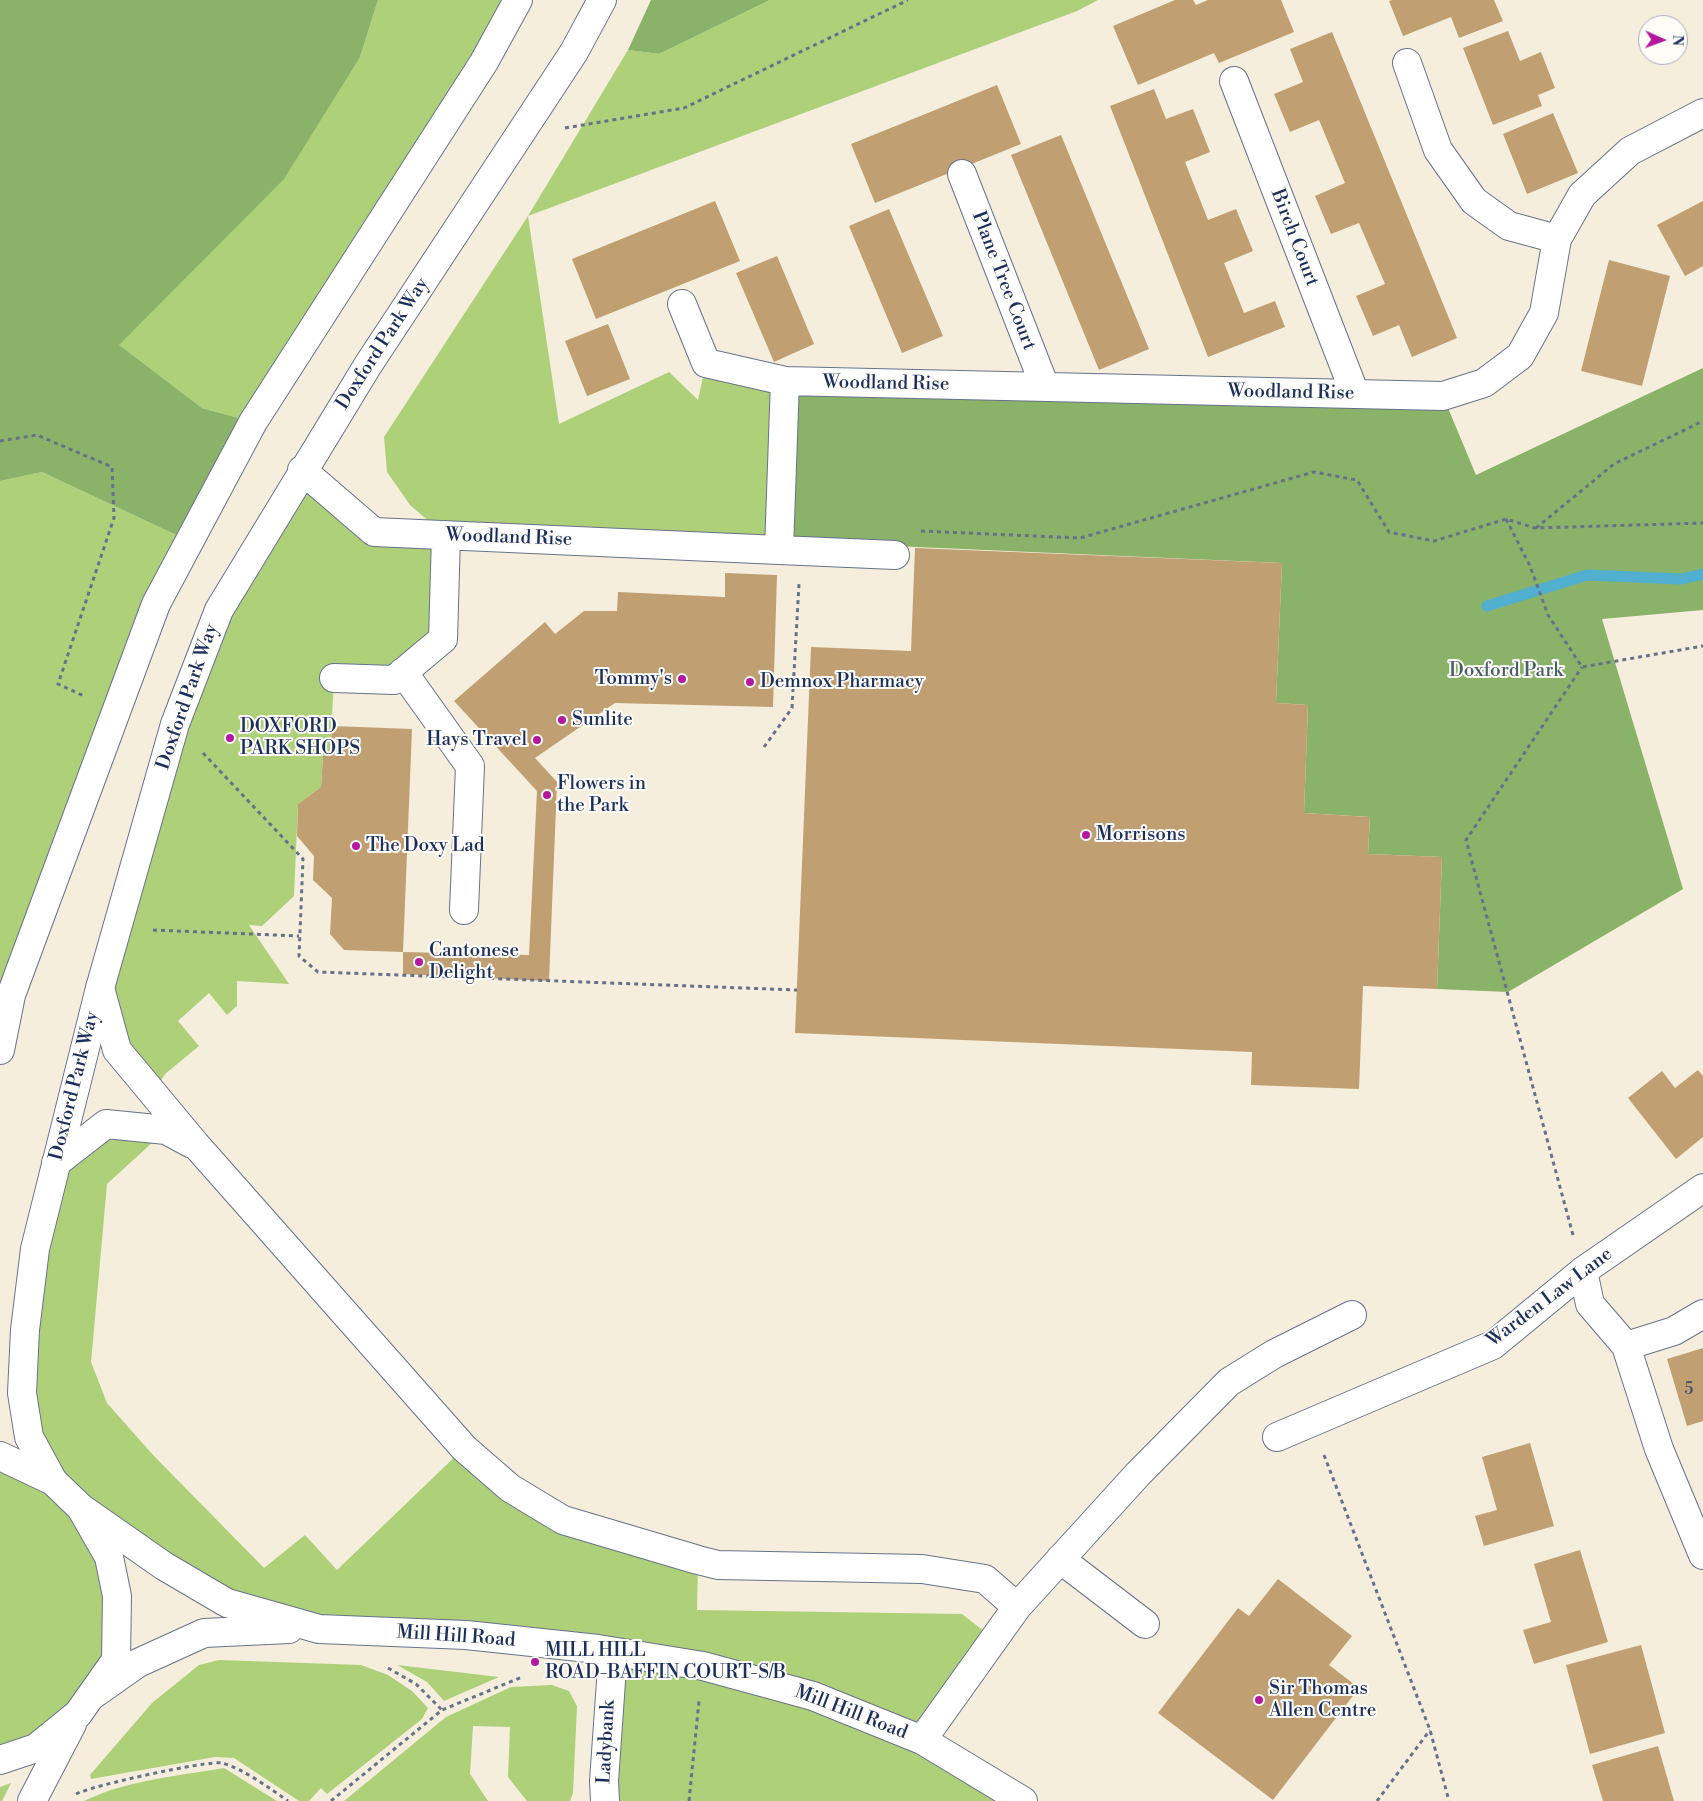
<!DOCTYPE html>
<style>
body{margin:0}
#map{position:relative;width:1703px;height:1801px;overflow:hidden;background:#f5eedc;font-family:"Libre Bodoni",serif}
canvas{display:block}
.north{position:absolute;left:1638px;top:15px;width:50px;height:50px;box-sizing:border-box;background:#fdfcf7;border:1px solid #a3aaba;border-radius:50%;rotate:92deg;font-size:14px;font-weight:700;line-height:20px;text-align:center;color:#1b2f5e}
.north::after{content:'';display:block;margin:auto;width:18px;height:22px;background:#b5179e;clip-path:polygon(50% 0,100% 100%,50% 72%,0 100%)}
</style>
<div id="map">
<canvas width="1703" height="1801"></canvas>
<div class="north">N</div>
</div>
<script>
const c = document.querySelector('canvas').getContext('2d');
c.lineJoin = 'round';
function fill(path, color) { c.fillStyle = color; c.fill(path, 'evenodd'); }
function stroke(path, color, width, dash) { c.strokeStyle = color; c.lineWidth = width; c.lineCap = dash ? 'butt' : 'round'; c.setLineDash(dash || []); c.stroke(path); }
function label(font, color, halo, rows, align = 'center') {
  c.font = font + ' "Libre Bodoni",serif'; c.lineWidth = 4; c.setLineDash([]); c.textBaseline = 'middle'; c.strokeStyle = halo; c.fillStyle = color; for (const [text, x, y, turn = 0] of rows) {
    c.save(); c.translate(x, y); c.rotate((+turn || 0) * Math.PI / 180); c.textAlign = isNaN(turn) ? turn : align; if (halo) c.strokeText(text, 0, 0); c.fillText(text, 0, 0); c.restore();
  }
}
fill(new Path2D(`
 M378,0H518L253,422L202,408L118,345L195,267L360,57Z
 M770,0H1098L1077,11L528,216L559,424L669,372L698,400L706,363L785,381L779,550L446,536L443,639L403,672L334,678L330,756H323L321,787L298,804L294,896L262,926L249,925L289,984L237,981V1006L227,1015L209,993L178,1021L199,1046L165,1074L153,1093L100,988L175,724L302,470L374,532L445,535L410,505L387,472L384,437L528,216L628,50L659,54Z
 M42,472L189,541L0,1050V481Z
 M106,1124L166,1130L107,1184L91,1362L107,1403L153,1455L264,1568L305,1535L337,1570L464,1448L510,1488L698,1560L697,1610L962,1614L994,1639L922,1740L1023,1801H590L604,1781L613,1653L227,1603L82,1508L109,1557L116,1660L78,1714L0,1760V1456L52,1481L22,1393L56,1163Z
 M219,1660L361,1665L388,1675L412,1691L428,1708L422,1719L327,1794L321,1788L309,1801H299L234,1758L215,1757L91,1779L90,1775L152,1703L199,1665Z
 M397,1665L499,1677L444,1701L427,1682Z
 M552,1685L569,1691L577,1706L573,1793L570,1801H527L508,1777L510,1727L473,1726L470,1774L488,1801H344L446,1717L511,1687Z
 M224,1768L277,1801H84C127,1780 178,1776 224,1768Z
 M11,1783L2,1801H0V1787Z`), '#add079');
fill(new Path2D(`
 M0,0H378L360,57L284,179L119,345L202,408L253,422L189,541L42,472L0,481Z
 M651,0H770L659,54L628,50Z
 M1703,368V610L1602,619L1683,889L1508,992L1437,989L1442,857L1368,854L1370,817L1304,813L1308,705L1276,703L1282,563L779,541L785,381L1443,396L1476,475Z`), '#8ab269');
stroke(new Path2D(`
 M1487,606L1587,575L1681,579L1703,574`), '#51afcf', 11);
fill(new Path2D(`
 M1175,0H1193L1196,5L1208,0H1281L1294,32L1219,63L1214,53L1138,85L1113,26Z
 M1392,0H1494L1503,21L1459,38L1451,17L1403,36L1389,1Z
 M1508,31L1520,61L1541,52L1555,88L1538,95L1542,106L1493,125L1463,48Z
 M1332,32L1457,338L1412,357L1399,325L1373,336L1356,296L1385,284L1359,223L1331,234L1315,196L1345,183L1319,120L1290,132L1274,94L1303,82L1290,49Z
 M997,85L1021,144L875,203L851,144Z
 M1154,89L1166,119L1193,109L1210,152L1185,162L1208,220L1236,209L1253,251L1224,263L1244,313L1275,301L1285,327L1208,357L1110,106Z
 M1553,113L1578,173L1527,194L1503,134Z
 M1061,135L1149,349L1099,370L1011,155Z
 M715,201L740,261L596,319L572,259Z
 M1703,201V266L1685,276L1657,225Z
 M889,209L943,336L902,353L849,226Z
 M777,256L814,344L774,362L736,273Z
 M1609,260L1670,276L1642,386L1581,371Z
 M608,324L630,379L587,396L565,341Z
 M915,548L1282,563L1276,703L1308,705L1304,813L1370,817L1368,854L1442,857L1437,989L1363,986L1359,1089L1251,1085L1252,1052L795,1033L811,647L911,651Z
 M725,573L777,575L773,707L615,703L535,758L557,782L549,981L403,974V952L344,950L330,934L332,898L313,880L314,856L297,836L298,804L321,787L323,756H330L332,726L412,729L403,952L529,955L537,791L454,701L545,622L555,634L584,611H617L618,592L725,597Z
 M1698,1070L1703,1076V1137L1676,1159L1628,1098L1662,1071L1675,1088Z
 M1703,1348V1421L1687,1426L1667,1359Z
 M1530,1443L1554,1526L1484,1546L1475,1516L1497,1510L1482,1457Z
 M1580,1550L1608,1642L1534,1664L1523,1630L1551,1622L1534,1564Z
 M1278,1579L1352,1636L1329,1665L1359,1688L1273,1800L1158,1713L1238,1608L1249,1616Z
 M1641,1645L1665,1733L1590,1754L1566,1665Z
 M1658,1746L1674,1801H1603L1592,1765Z`), '#c09f72');
const minor = new Path2D(`
 M1407,63L1438,150L1474,201L1509,226L1557,239
 M1234,81L1355,394
 M962,174L1045,387
 M682,304L706,363L785,381L1443,396L1484,383L1520,356L1544,313L1557,239L1582,195L1630,151L1703,113
 M302,470L374,532L779,550L785,381
 M779,550L895,555
 M403,672L470,766L464,910
 M334,678L394,680L443,639L446,536
 M100,988L117,1050L196,1145L464,1448L510,1488L563,1520L698,1560L718,1565L922,1569L985,1579L1017,1607L922,1740
 M56,1163L106,1124L166,1130L192,1144
 M1583,1271L1590,1304L1626,1346L1659,1449L1703,1555
 M1626,1346L1674,1331L1703,1314
 M1277,1437L1493,1345L1583,1271L1703,1188
 M81,1508L164,1566L227,1603L319,1629L466,1635L598,1649L703,1666L813,1696L922,1740L1023,1801
 M1060,1559L1145,1624
 M1017,1607L1138,1474L1229,1382L1274,1354L1352,1315
 M94,1694L138,1663L204,1633L289,1629
 M605,1801L604,1781L613,1653`);
const major = new Path2D(`
 M0,1050L11,995L156,604L253,422L484,62L518,0
 M0,1456L53,1481L81,1508L109,1557L117,1596L116,1660L78,1714L36,1748L0,1760
 M53,1481L29,1437L22,1393L25,1330L35,1249L100,988L175,724L219,610L368,365L574,52L602,0
 M32,1801L72,1724`);
stroke(minor, '#67728a', 30);
stroke(major, '#67728a', 30);
stroke(new Path2D(`
 M565,128L684,108L908,0
 M0,441L37,435L112,467L114,518L58,684L84,696
 M1506,519L1530,566L1548,615L1582,667L1703,646
 M1536,528L1614,464L1703,421
 M921,531L1080,538L1314,472L1357,480L1389,532L1434,541L1506,519L1535,528L1703,523
 M764,747L792,708L799,584
 M203,753L303,859L299,956L318,972L797,990
 M153,930L299,936
 M1573,1235L1466,840L1582,667
 M1324,1455L1430,1730L1449,1801
 M388,1668L416,1684L442,1710
 M76,1794C90,1786 208,1760 222,1763C242,1768 271,1789 288,1801
 M331,1801L442,1710L522,1677
 M689,1801L699,1701
 M1377,1801L1430,1730`), '#67728a', 3, [4, 4]);
stroke(minor, '#fff', 28);
stroke(major, '#fff', 28);
for (const [x, y, r, color] of [
 [682,679,5,"#b5179e"],
 [750,682,5,"#b5179e"],
 [562,720,5,"#b5179e"],
 [230,738,5,"#b5179e"],
 [537,740,5,"#b5179e"],
 [547,795,5,"#b5179e"],
 [1086,835,5,"#b5179e"],
 [356,846,5,"#b5179e"],
 [419,962,5,"#b5179e"],
 [535,1662,5,"#b5179e"],
 [1259,1700,5,"#b5179e"]
]) { const dot = new Path2D(); dot.arc(x, y, r, 0, 2 * Math.PI); c.fillStyle = color; c.fill(dot); stroke(dot, '#fdfcf7', 2); }
label('16px', '#444b63', null, [
 ["5",1689,1390]
]);
label('19px', '#1b2f5e', '#fdfcf7', [
 ["Birch Court",1294,238,69],
 ["Plane Tree Court",1003,281,69],
 ["Doxford Park Way",383,344,-57],
 ["Woodland Rise",886,384,1],
 ["Woodland Rise",1291,393,1],
 ["Woodland Rise",509,538,2],
 ["Doxford Park Way",188,697,-71],
 ["Doxford Park Way",75,1086,-76],
 ["Warden Law Lane",1550,1298,-37],
 ["Mill Hill Road",456,1637,4],
 ["Mill Hill Road",851,1713,21],
 ["Ladybank",607,1742,-87]
]);
label('19px', '#475f66', '#fdfcf7', [
 ["Doxford Park",1506,671]
]);
label('19px', '#1b2f5e', '#fdfcf7', [
 ["Tommy's",672,679,"right"],
 ["Demnox Pharmacy",760,682],
 ["Sunlite",572,720],
 ["DOXFORD",240,727],
 ["PARK SHOPS",240,749],
 ["Hays Travel",527,740,"right"],
 ["Flowers in",557,784],
 ["the Park",557,806],
 ["Morrisons",1096,835],
 ["The Doxy Lad",366,846],
 ["Cantonese",429,951],
 ["Delight",429,973],
 ["MILL HILL",545,1651],
 ["ROAD-BAFFIN COURT-S/B",545,1673],
 ["Sir Thomas",1269,1689],
 ["Allen Centre",1269,1711]
], 'left');
</script>
